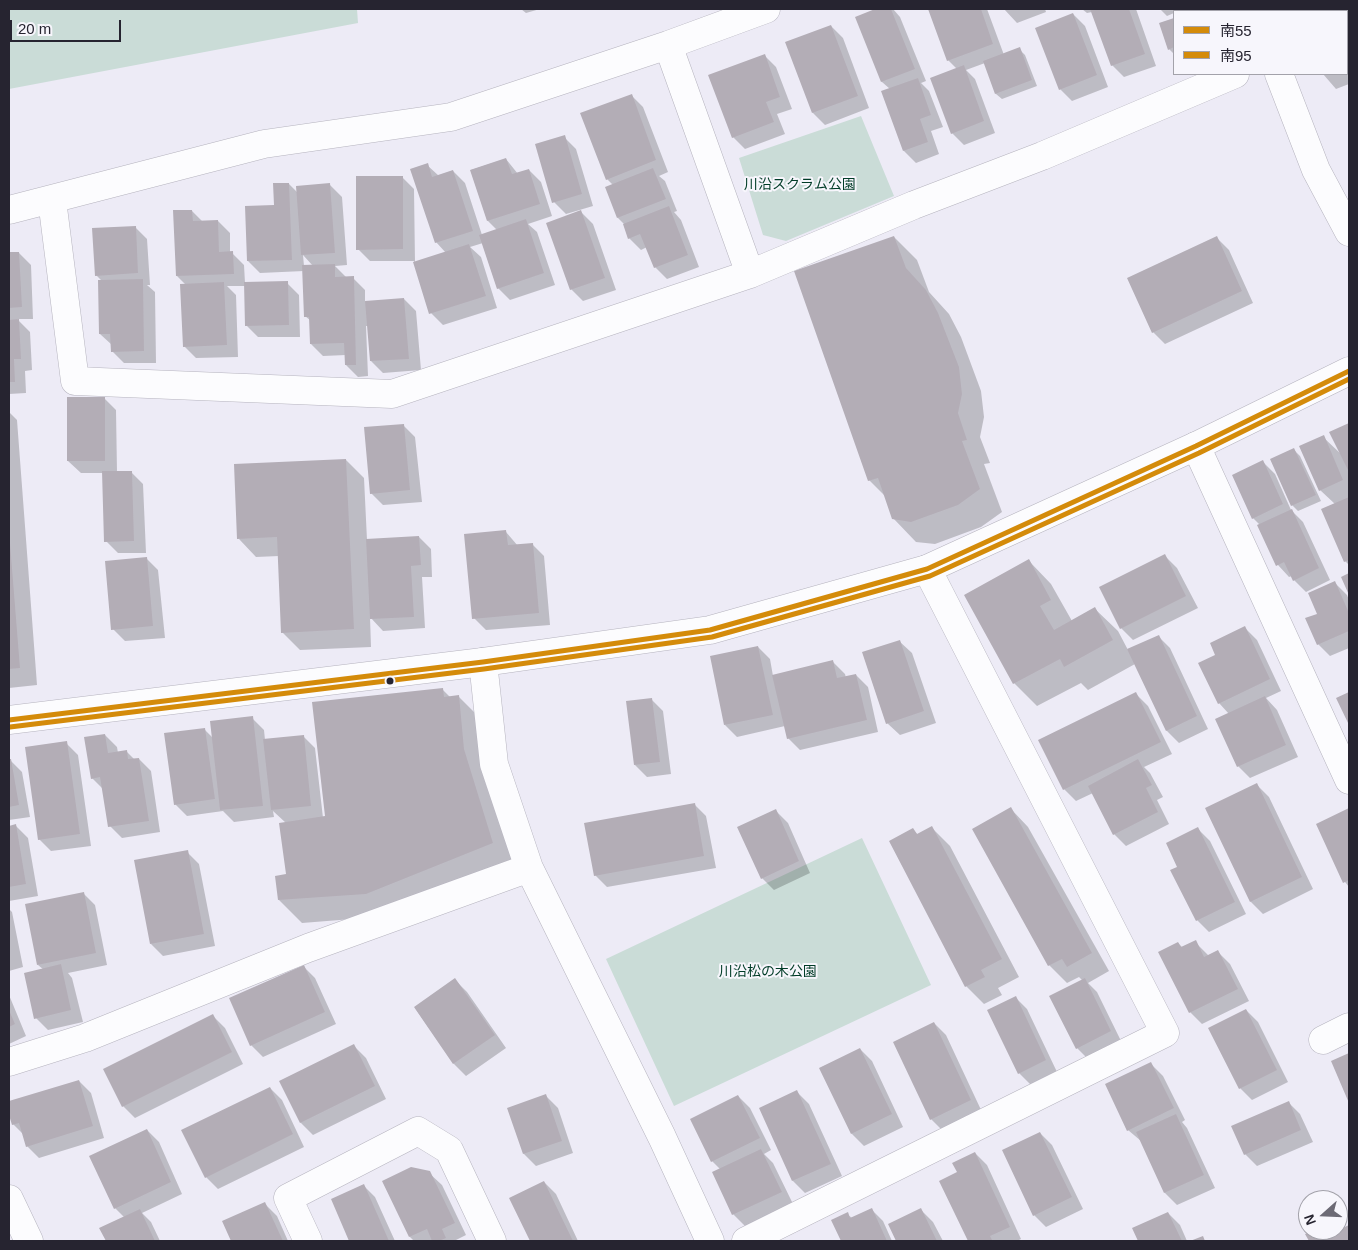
<!DOCTYPE html>
<meta charset="utf-8">
<style>
body{margin:0}
#map{position:relative;width:1358px;height:1250px;overflow:hidden;background:#edebf6;font-family:Arial,"Noto Sans JP",sans-serif}
canvas{display:block}
.frame{position:absolute;inset:0;border:10px solid #262430;pointer-events:none}
.legend{position:absolute;left:1173px;top:10px;width:175px;height:65px;box-sizing:border-box;background:#f7f6fc;border:1px solid #a3a2aa;margin:0;padding:6px 9px;list-style:none;font-size:15px;color:#262430}
.legend li{display:flex;align-items:center;gap:10px;height:25px}
.legend b{width:25px;border:1px solid #a3a2aa}
.north{position:absolute;left:1298px;top:1190px;width:50px;height:50px;box-sizing:border-box;background:#f7f6fc;border:1px solid #a3a2aa;border-radius:50%;rotate:250deg;font-size:14px;font-weight:700;line-height:20px;text-align:center;color:#262430}
.north::after{content:'';display:block;margin:auto;width:18px;height:22px;background:#6c6a75;clip-path:polygon(50% 0,100% 100%,50% 72%,0 100%)}
.scale{position:absolute;left:10px;top:20px;width:111px;height:22px;box-sizing:border-box;border:2px solid #262430;border-top:0;padding-left:6px;font-size:15px;line-height:18px;white-space:nowrap;color:#262430;-webkit-text-stroke:4px #f7f6fc;paint-order:stroke}
</style>
<div id="map">
<canvas width="1358" height="1250"></canvas>
<div class="frame"></div>
<ul class="legend">
<li><b style="height:6px;background:#d48b0a"></b>南55</li>
<li><b style="height:6px;background:#d48b0a"></b>南95</li>
</ul>
<div class="north">N</div>
<div class="scale">20 m</div>
</div>
<script>
const c = document.querySelector('canvas').getContext('2d');
c.lineJoin = 'round';
function fill(path, color) { c.fillStyle = color; c.fill(path, 'evenodd'); }
function stroke(path, color, width, dash) { c.strokeStyle = color; c.lineWidth = width; c.lineCap = dash ? 'butt' : 'round'; c.setLineDash(dash || []); c.stroke(path); }
function label(font, color, halo, rows, align = 'center') {
  c.font = font + ' Arial,"Noto Sans JP",sans-serif'; c.lineWidth = 4; c.setLineDash([]); c.textBaseline = 'middle'; c.strokeStyle = halo; c.fillStyle = color; for (const [text, x, y, turn = 0] of rows) {
    c.save(); c.translate(x, y); c.rotate((+turn || 0) * Math.PI / 180); c.textAlign = isNaN(turn) ? turn : align; if (halo) c.strokeText(text, 0, 0); c.fillText(text, 0, 0); c.restore();
  }
}
fill(new Path2D(`
 M9,9H357L358,23L9,89Z
 M861,116L894,196L786,241L763,235L739,158Z
 M862,838L931,985L674,1106L606,959Z`), '#cadcd7');
fill(new Path2D(`
 M521,9H540L526,13Z
 M878,9H893L900,17L926,81L921,83L929,91L943,127L931,131L939,154L916,163L904,151L890,89L882,82L857,17Z
 M929,9H987L1004,55L1019,49L1025,55L1037,86L1002,99L996,94L985,63L966,70L975,79L995,133L964,145L952,133L957,69L948,60Z
 M1004,9H1045L1046,12L1017,23Z
 M1082,9H1136L1156,66L1124,77L1112,65L1092,12L1087,13Z
 M1160,9H1203L1205,11H1174V13L1167,16Z
 M1073,14L1085,26L1108,87L1072,101L1060,89Z
 M1174,19V54L1169,49L1161,24Z
 M831,26L843,38L869,108L825,125L813,113L787,42Z
 M1349,31V84L1336,89L1323,74H1347V32Z
 M764,55L776,67L792,109L777,114L785,134L745,149L733,137Z
 M631,95L643,107L668,172L659,176L665,181L677,211L674,212L681,220L699,267L667,279L655,267L647,247L641,250L629,238L625,225L618,218L606,188L613,185L607,179Z
 M564,137L576,149L593,206L566,214L554,202Z
 M506,159L518,174L529,170L541,182L552,216L528,224L537,232L555,285L510,300L498,288L483,243L470,247L481,257L497,308L443,325L431,313L414,261H370L358,249L402,177L414,189L415,263L446,253L436,242L427,165L439,176L453,171L465,183L482,235L497,230L488,221L471,170Z
 M289,184L298,193L330,185L342,197L347,265L335,266L347,278H353L365,290V302L404,299L416,311L421,370L383,373L371,361L368,326H366L368,376L358,377L346,365V355L323,356L311,344V321L305,316L304,271L260,273L248,261L275,206ZM303,255L313,266H304Z
 M192,211L203,222L218,221L230,233V253H232L244,265L245,283H287L299,295L300,337H258L246,325L245,286H227L236,295L238,357L196,358L184,346L186,285L177,276Z
 M581,212L593,224L616,290L583,301L571,289Z
 M135,227L147,239L150,285H147L155,292L156,363H124L112,351V345L100,334L102,281L96,275Z
 M894,237L917,260L929,292L949,314L961,337L981,391L984,417L980,437L990,463L984,464L1002,512L981,527L935,544L916,542L893,518L885,496L869,480Z
 M1217,238L1229,250L1253,303L1165,344L1153,332Z
 M19,253L31,265L33,319H17L30,332L32,370L25,371L26,393L9,394V254Z
 M104,398L116,410L117,472H131L143,484L146,553H118L106,541L104,473H81L68,461Z
 M9,412L17,420L37,685L9,688Z
 M1349,424V565L1345,561L1335,504L1320,490L1323,437L1342,455L1331,433Z
 M403,425L415,437L422,502L383,505L371,493Z
 M1294,450L1300,456L1321,501L1298,511L1292,505Z
 M346,460L364,478L367,540L419,537L431,549L432,577H422L425,628L383,631L370,617L371,647L300,650L282,632L279,556L256,557L239,539Z
 M1263,462L1275,474L1291,510L1303,522L1330,580L1306,592L1294,580L1292,576L1289,577L1278,565L1260,525L1253,518Z
 M506,532L518,546L532,544L544,556L550,625L486,630L474,618Z
 M1165,556L1177,568L1198,608L1133,640L1121,628Z
 M146,558L158,570L165,638L125,641L113,629Z
 M1029,561L1051,584L1072,621L1095,609L1118,631L1128,650L1158,636L1170,648L1208,729L1179,743L1167,731L1135,664L1088,690L1081,683L1037,706L1014,683Z
 M1335,583L1347,595L1349,600V648L1330,656L1318,644L1307,619L1319,614Z
 M1245,628L1257,640L1281,691L1266,698L1277,710L1298,757L1250,778L1238,766L1229,714L1219,703L1217,656Z
 M899,641L912,653L936,723L900,735L887,723Z
 M758,647L770,659L773,676L833,662L845,674L846,678L856,675L868,687L878,732L800,750L788,738L785,726L737,737L725,725Z
 M442,689L451,698L459,697L482,720L516,866L390,916L302,923L279,900L288,876L286,823L273,811L274,817L234,822L223,811L187,816L175,804L205,730L214,739L252,718L264,730L265,740L303,736L315,748L323,818L326,817Z
 M1136,694L1148,706L1172,754L1144,767L1150,773L1163,797L1157,800L1169,824L1126,846L1114,834L1093,793L1076,801L1064,789Z
 M651,699L663,711L671,774L647,777L635,765Z
 M105,735L117,747L118,753L127,752L135,760L139,759L151,771L160,832L122,838L110,826L104,790L92,778Z
 M66,743L78,755L91,846L51,851L39,839Z
 M10,760L22,772L30,817L9,820V761Z
 M1257,785L1269,797L1313,889L1263,914L1251,902L1207,808Z
 M694,804L706,816L716,868L607,887L595,875Z
 M1011,809L1028,827L1109,971L1088,983L1097,992L1122,1043L1089,1060L1077,1048L1083,981L1079,977L1067,983L1049,965Z
 M1349,810V887L1345,882L1318,825Z
 M776,811L788,823L810,873L774,890L762,878Z
 M16,826L28,838L38,896L9,901V827Z
 M932,828L950,846L1019,977L998,988L1002,995L984,1004L966,986L890,842L913,830L918,835Z
 M1198,829L1210,841L1246,914L1209,932L1197,920L1179,867Z
 M187,852L199,864L215,946L163,956L151,944Z
 M83,893L95,905L107,965L68,973L72,978L83,1022L48,1030L36,1018L44,970L38,965Z
 M9,909L12,912L23,967L9,971Z
 M1195,942L1209,956L1218,952L1230,964L1249,1001L1202,1024L1190,1012L1178,943L1183,948Z
 M303,966L315,978L336,1024L263,1057L251,1045Z
 M455,980L467,992L506,1048L466,1076L454,1064L415,1008Z
 M9,995L26,1036L9,1044Z
 M1015,997L1027,1009L1057,1072L1031,1085L1019,1073Z
 M1246,1010L1258,1022L1288,1082L1252,1100L1240,1088L1210,1028Z
 M213,1016L225,1028L243,1064L135,1118L123,1106Z
 M934,1023L946,1035L982,1112L943,1131L931,1119Z
 M354,1046L366,1058L386,1099L313,1135L301,1123L281,1082Z
 M860,1049L872,1061L903,1127L864,1146L852,1134L820,1068Z
 M1151,1064L1163,1076L1185,1120L1182,1122L1187,1128L1215,1188L1177,1205L1165,1193L1141,1141L1128,1130Z
 M79,1081L91,1093L104,1138L39,1158L27,1146L23,1134L13,1124L9,1111V1102Z
 M270,1088L282,1100L304,1147L218,1189L206,1177Z
 M797,1092L809,1104L842,1176L805,1193L793,1181Z
 M546,1096L558,1108L573,1153L536,1166L524,1154L508,1109Z
 M738,1096L750,1108L771,1150L764,1154L773,1163L793,1204L745,1226L733,1214L721,1170L712,1161Z
 M1288,1102L1300,1114L1313,1142L1257,1166L1245,1154Z
 M147,1130L159,1142L182,1194L142,1213L151,1222L160,1241H107L101,1228L124,1217L115,1208Z
 M1040,1133L1052,1145L1083,1209L1046,1227L1034,1215Z
 M975,1153L987,1165L1021,1239L1017,1241H969L941,1181L958,1173Z
 M429,1173L442,1185L466,1235L454,1241H414L410,1237L383,1182Z
 M544,1182L556,1194L578,1241H531L511,1198Z
 M363,1185L375,1197L395,1241H351L332,1200Z
 M265,1204L277,1216L288,1241H233L224,1222Z
 M871,1209L883,1221L892,1241H842L832,1220L847,1214L852,1218Z
 M921,1210L933,1222L943,1241H898L890,1224Z
 M1168,1213L1180,1225L1187,1241H1140L1134,1229Z
 M1349,1227V1241H1310L1307,1235L1317,1230H1332L1335,1233Z`), '#0003');
fill(new Path2D(`
 M875,9H891L915,69L881,82L855,17Z
 M928,9H981L993,44L947,61Z
 M1090,9H1129L1145,54L1111,66Z
 M1175,9H1198L1199,11H1176Z
 M1073,13L1097,75L1059,90L1035,28Z
 M1174,18V47L1168,50L1159,23Z
 M831,25L858,96L812,113L785,42Z
 M1349,29V68L1347,69V30Z
 M1020,47L1032,80L995,94L983,61Z
 M765,54L780,97L766,102L774,122L732,138L708,75Z
 M964,65L984,121L951,134L930,78Z
 M918,78L931,115L920,119L928,142L903,151L881,91Z
 M632,94L656,160L606,180L580,113Z
 M565,135L582,194L552,203L535,144Z
 M506,158L512,174L529,169L540,204L487,221L470,170Z
 M428,163L432,177L453,170L473,231L435,243L410,169Z
 M653,168L666,199L617,218L605,187Z
 M356,176H403V249L356,250Z
 M273,183H289L292,260L247,261L245,206L274,205Z
 M330,183L335,253L301,255L296,186Z
 M669,206L688,255L654,268L640,234L628,239L623,224Z
 M173,210H192L193,221L218,220L219,252L233,251L234,274L176,276Z
 M581,210L605,278L570,290L546,223Z
 M526,219L544,273L497,289L479,235Z
 M136,226L138,273L95,276L92,228Z
 M894,236L906,268L926,290L938,313L959,367L962,394L958,413L967,440L962,441L980,489L958,505L911,522L892,519L878,478L868,481L794,271Z
 M1217,236L1242,291L1152,333L1127,278Z
 M469,244L486,296L429,314L413,262Z
 M9,252H19L22,307L9,308Z
 M335,264V277L354,276L356,365H345L344,343L310,344L309,317H304L302,265Z
 M143,279L144,351L111,352L110,334H99L98,280Z
 M288,281L289,325L245,326L244,282Z
 M224,282L227,345L183,347L180,284Z
 M404,298L409,359L370,361L365,301Z
 M19,319L21,359H14L15,382H9V320Z
 M67,397H105V461H67Z
 M1349,423V472L1329,432Z
 M404,424L410,490L370,494L364,427Z
 M1324,435L1343,480L1319,491L1299,446Z
 M1294,448L1316,495L1291,506L1270,459Z
 M346,459L354,629L281,633L277,537L237,539L234,464Z
 M1263,460L1283,504L1252,519L1232,475Z
 M102,471H132L134,541L104,542Z
 M1349,497V560L1344,562L1321,509Z
 M1292,509L1319,568L1293,581L1284,562L1276,566L1257,525Z
 M506,530L508,545L533,543L539,613L472,619L464,534Z
 M419,536L421,565L411,566L414,617L370,619L366,539Z
 M9,543H10L20,668L9,669Z
 M1165,554L1186,596L1120,629L1099,587Z
 M147,557L153,626L111,630L105,561Z
 M1029,559L1051,600L1040,606L1054,630L1095,607L1113,640L1064,667L1060,659L1013,684L964,595Z
 M1349,573V595L1341,577Z
 M1335,581L1349,613V631L1317,645L1305,618L1317,614L1308,593Z
 M1245,626L1270,679L1218,704L1198,663L1215,655L1210,643Z
 M1159,635L1197,716L1166,731L1127,649Z
 M900,640L924,711L886,724L862,652Z
 M758,646L773,715L724,725L710,656Z
 M833,660L837,678L856,674L867,720L787,739L772,675Z
 M443,688L444,697L459,695L464,749L493,843L366,894L278,900L275,876L286,874L279,823L325,816L312,702Z
 M1136,692L1161,742L1063,790L1038,740Z
 M1349,692V725L1336,698Z
 M1265,696L1286,745L1237,767L1215,719Z
 M652,698L660,762L634,765L626,701Z
 M253,716L263,806L220,810L210,721Z
 M205,728L215,799L174,805L164,733Z
 M105,734L108,753L127,750L128,759L139,758L149,821L108,827L100,777L91,779L84,737Z
 M304,735L311,806L271,810L263,739Z
 M67,741L80,834L38,840L25,747Z
 M9,759H11L19,805L9,807Z
 M1138,759L1152,785L1146,788L1158,812L1113,835L1088,786Z
 M1257,783L1302,877L1250,902L1205,808Z
 M695,803L704,856L594,876L584,823Z
 M1011,807L1092,953L1067,967L1062,959L1048,966L972,829Z
 M1349,808V880L1343,883L1316,824Z
 M776,809L799,861L761,879L737,827Z
 M16,824L26,884L9,887V826Z
 M932,826L1002,959L981,970L985,977L965,987L889,841L913,828L917,834Z
 M1198,827L1235,902L1196,921L1170,870L1177,867L1166,843Z
 M188,850L204,934L150,944L134,860Z
 M84,892L96,953L37,965L25,904Z
 M1196,940L1204,957L1218,950L1238,989L1189,1013L1158,952L1178,942L1181,947Z
 M61,964L71,1010L34,1019L24,973Z
 M304,965L325,1012L250,1046L229,998Z
 M455,978L495,1035L453,1064L414,1007Z
 M1085,978L1111,1031L1076,1049L1049,996Z
 M1016,996L1046,1060L1018,1074L987,1010Z
 M1246,1009L1277,1070L1239,1089L1208,1028Z
 M9,1010L15,1024L9,1027Z
 M213,1014L232,1052L122,1107L103,1069Z
 M934,1022L971,1100L930,1120L893,1042Z
 M354,1044L375,1086L300,1123L279,1081Z
 M860,1048L892,1114L851,1134L819,1068Z
 M1349,1053V1103L1331,1061Z
 M1151,1062L1174,1108L1127,1131L1105,1084Z
 M79,1080L93,1126L26,1147L19,1123L12,1125L9,1115V1101Z
 M270,1087L293,1134L205,1178L181,1130Z
 M797,1090L831,1164L792,1181L759,1108Z
 M546,1094L562,1141L523,1154L507,1108Z
 M738,1095L760,1138L711,1162L690,1119Z
 M1289,1101L1301,1130L1244,1155L1231,1126Z
 M1176,1114L1204,1175L1164,1193L1136,1132Z
 M147,1129L171,1182L114,1209L89,1156Z
 M1040,1132L1072,1197L1033,1216L1002,1150Z
 M761,1149L782,1192L732,1215L712,1172Z
 M975,1152L1010,1227L990,1236L992,1240L990,1241H968L939,1181L957,1172L952,1163Z
 M411,1167L430,1171L455,1223L442,1229L446,1238L439,1241H432L427,1229L409,1237L382,1181Z
 M544,1181L573,1241H530L509,1198Z
 M364,1184L389,1241H349L331,1199Z
 M265,1202L283,1241H231L222,1221Z
 M872,1208L887,1241H841L831,1220L848,1212L850,1218Z
 M921,1208L937,1241H896L888,1224Z
 M140,1209L155,1241H106L99,1228Z
 M1168,1212L1182,1241H1138L1132,1228Z
 M1349,1225V1241H1309L1305,1234L1314,1230H1331L1332,1233Z
 M1203,1236L1205,1241H1190Z`), '#b3adb6');
const street = new Path2D(`
 M1266,9L1267,11
 M668,45L750,274
 M1279,74L1316,170L1349,232
 M52,200L75,381L392,394L750,274L914,205L1042,156L1235,74
 M9,210L264,144L451,117L668,45L766,9
 M1196,446L1349,780
 M483,662L494,764L529,868L662,1137L710,1241
 M1323,1040L1349,1027
 M9,1062L85,1038L308,948L529,868
 M9,1199L29,1241
 M308,1241L288,1198L418,1131L449,1150L492,1241
 M746,1241L1165,1033L927,569`);
const secondary = new Path2D(`
 M9,720L483,662L710,630L927,569L1196,446L1349,371`);
stroke(street, '#b5b3be', 29);
stroke(secondary, '#b5b3be', 29);
stroke(street, '#fcfcfe', 28);
stroke(secondary, '#fcfcfe', 28);
stroke(new Path2D(`
 M9,720L483,662L710,630L927,569L1196,446L1349,371`), '#d48b0a', 5);
stroke(new Path2D(`
 M10,727L484,669L712,637L930,576L1199,453L1349,379`), '#d48b0a', 5);
for (const [x, y, r, color] of [
 [390,681,4.5,"#262430"]
]) { const dot = new Path2D(); dot.arc(x, y, r, 0, 2 * Math.PI); c.fillStyle = color; c.fill(dot); stroke(dot, '#f7f6fc', 2); }
label('14px', '#003c27', '#f7f6fc', [
 ["川沿スクラム公園",800,185],
 ["川沿松の木公園",768,972]
]);
</script>
